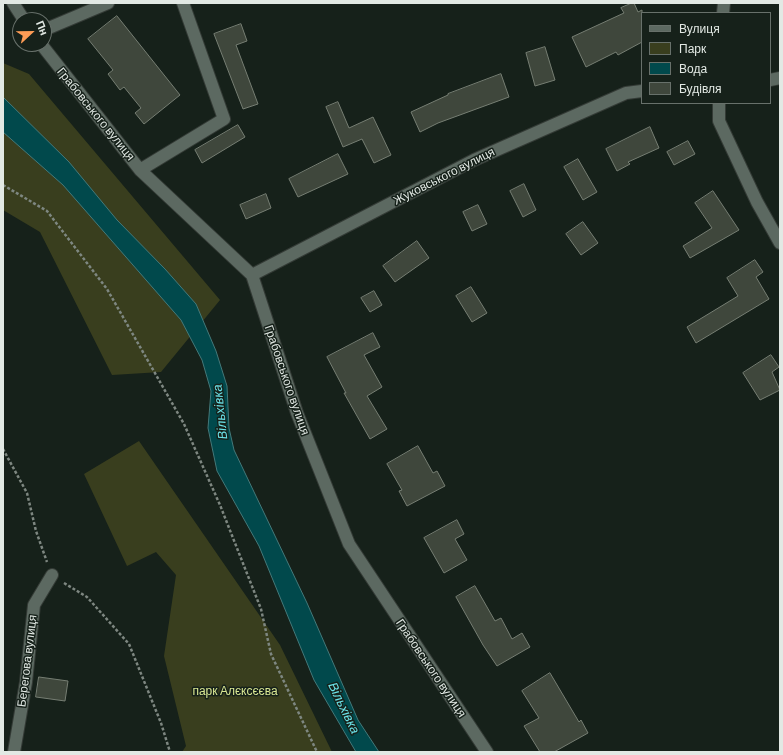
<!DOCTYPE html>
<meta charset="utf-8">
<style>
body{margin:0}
#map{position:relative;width:783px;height:755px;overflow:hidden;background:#16211a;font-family:Barlow,sans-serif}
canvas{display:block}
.frame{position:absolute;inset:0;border:4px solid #e2e9e4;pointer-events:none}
.legend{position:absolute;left:641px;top:12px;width:130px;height:92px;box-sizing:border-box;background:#16211a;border:1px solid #68716b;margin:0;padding:5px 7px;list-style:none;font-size:12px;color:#e2e9e4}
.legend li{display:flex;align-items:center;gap:8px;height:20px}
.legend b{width:20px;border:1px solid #68716b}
.north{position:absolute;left:12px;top:12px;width:40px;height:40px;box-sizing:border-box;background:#16211a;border:1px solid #68716b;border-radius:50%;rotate:68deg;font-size:11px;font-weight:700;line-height:16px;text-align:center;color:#e2e9e4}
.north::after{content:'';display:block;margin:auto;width:14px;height:18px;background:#fd9c56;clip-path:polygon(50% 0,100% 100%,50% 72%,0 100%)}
</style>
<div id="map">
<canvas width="783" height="755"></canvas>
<div class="frame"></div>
<ul class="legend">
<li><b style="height:5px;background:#5c6961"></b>Вулиця</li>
<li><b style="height:11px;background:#393e1e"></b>Парк</li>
<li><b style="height:11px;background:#01494c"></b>Вода</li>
<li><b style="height:11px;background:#3f473c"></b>Будівля</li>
</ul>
<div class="north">Пн</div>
</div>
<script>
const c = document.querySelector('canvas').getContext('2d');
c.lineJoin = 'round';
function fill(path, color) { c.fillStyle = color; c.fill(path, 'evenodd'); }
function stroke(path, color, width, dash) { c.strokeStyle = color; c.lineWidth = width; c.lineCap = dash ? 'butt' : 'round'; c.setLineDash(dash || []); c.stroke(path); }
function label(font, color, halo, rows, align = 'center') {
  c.font = font + ' Barlow,sans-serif'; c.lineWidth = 3; c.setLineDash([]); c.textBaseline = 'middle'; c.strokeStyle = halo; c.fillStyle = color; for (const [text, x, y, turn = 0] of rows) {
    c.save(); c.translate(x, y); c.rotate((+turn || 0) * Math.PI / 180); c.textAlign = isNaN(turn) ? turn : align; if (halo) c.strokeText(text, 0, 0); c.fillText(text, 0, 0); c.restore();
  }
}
fill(new Path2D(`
 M3,63L29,74L220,300L161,372L112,375L40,232L3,210Z
 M139,441L280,645L332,752H182L186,746L164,656L176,575L156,552L127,566L84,474Z`), '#393e1e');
const water = new Path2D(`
 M3,97L69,162L117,220L165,269L196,304L216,351L227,386L229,428L234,450L307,603L358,720L379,752H356L314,680L259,546L217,471L208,428L211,391L202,360L181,320L63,185L3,132Z`);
fill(water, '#01494c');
stroke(water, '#44797a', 1);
const building = new Path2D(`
 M632,3H634L638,12L642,10V42L618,55L616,52L586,67L572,37L624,13L621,8Z
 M117,16L180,95L144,124L135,113L141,108L124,87L120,90L108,74L113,70L88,39Z
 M241,24L247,41L236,45L258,104L243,109L214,34Z
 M545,47L555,80L535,86L526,53Z
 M501,74L509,97L438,123L420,132L411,112L448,95V94Z
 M338,102L349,128L373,117L391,155L374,163L362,139L343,147L326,107Z
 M238,125L245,137L202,163L195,150Z
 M650,127L659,148L628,162L630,164L617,171L606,149Z
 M688,141L695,154L674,165L667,152Z
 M338,154L348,174L298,197L289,179Z
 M578,159L597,192L583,200L564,167Z
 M524,184L536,210L523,217L510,191Z
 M713,191L739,230L690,258L683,246L712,228L695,203Z
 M266,194L271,208L246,219L240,205Z
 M478,205L487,224L472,231L463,212Z
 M583,222L598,243L581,255L566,234Z
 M417,241L429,258L395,282L383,266Z
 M755,260L763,272L756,277L769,299L696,343L687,327L738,296L727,278Z
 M471,287L487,313L472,322L456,296Z
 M374,291L382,305L370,312L361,298Z
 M373,333L380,347L364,355L382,387L367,396L387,429L370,439L344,393H346L327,357Z
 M771,355L779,367L772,372L780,390L760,400L743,373Z
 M418,446L433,473L437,471L445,486L407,506L399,491L402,490L387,464Z
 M457,520L464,534L455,539L467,560L444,573L424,538Z
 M475,586L495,621L501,618L512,639L522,633L530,647L497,666L483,645L456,597Z
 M550,673L579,722L581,720L588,733L554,752H540L524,726L539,718L522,691Z
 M39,677L68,681L65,701L36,697Z`);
fill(building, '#3f473c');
stroke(building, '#767e73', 1);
const minor = new Path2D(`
 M13,3L24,20
 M723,13L724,3
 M44,30L108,3
 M41,44L140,170L252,275L297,413L349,544L487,752
 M770,80L780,78
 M719,103V121L757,202L780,243
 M140,170L224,119L183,3
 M252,275L474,160L626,93L642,91
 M14,752L26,682L34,605L52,575`);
stroke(minor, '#343b36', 14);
stroke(new Path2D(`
 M3,185L47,211L107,289L184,424L220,505L261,609L271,654L317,752
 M3,449L27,493L36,531L47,562
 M64,583L87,597L129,644L161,723L170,752`), '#7e8781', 2.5, [3, 2]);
stroke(minor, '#5c6961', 12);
label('12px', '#e2e9e4', '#16211a', [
 ["Грабовського вулиця",96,114,51],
 ["Жуковського вулиця",444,176,-27],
 ["Грабовського вулиця",287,380,71],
 ["Берегова вулиця",27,661,-83],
 ["Грабовського вулиця",431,668,56]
]);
label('12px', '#d8e692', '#16211a', [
 ["парк Алєксєєва",235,691]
]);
label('italic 13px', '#6be3e9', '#16211a', [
 ["Вільхівка",220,412,-96],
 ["Вільхівка",344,708,64]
]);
</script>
